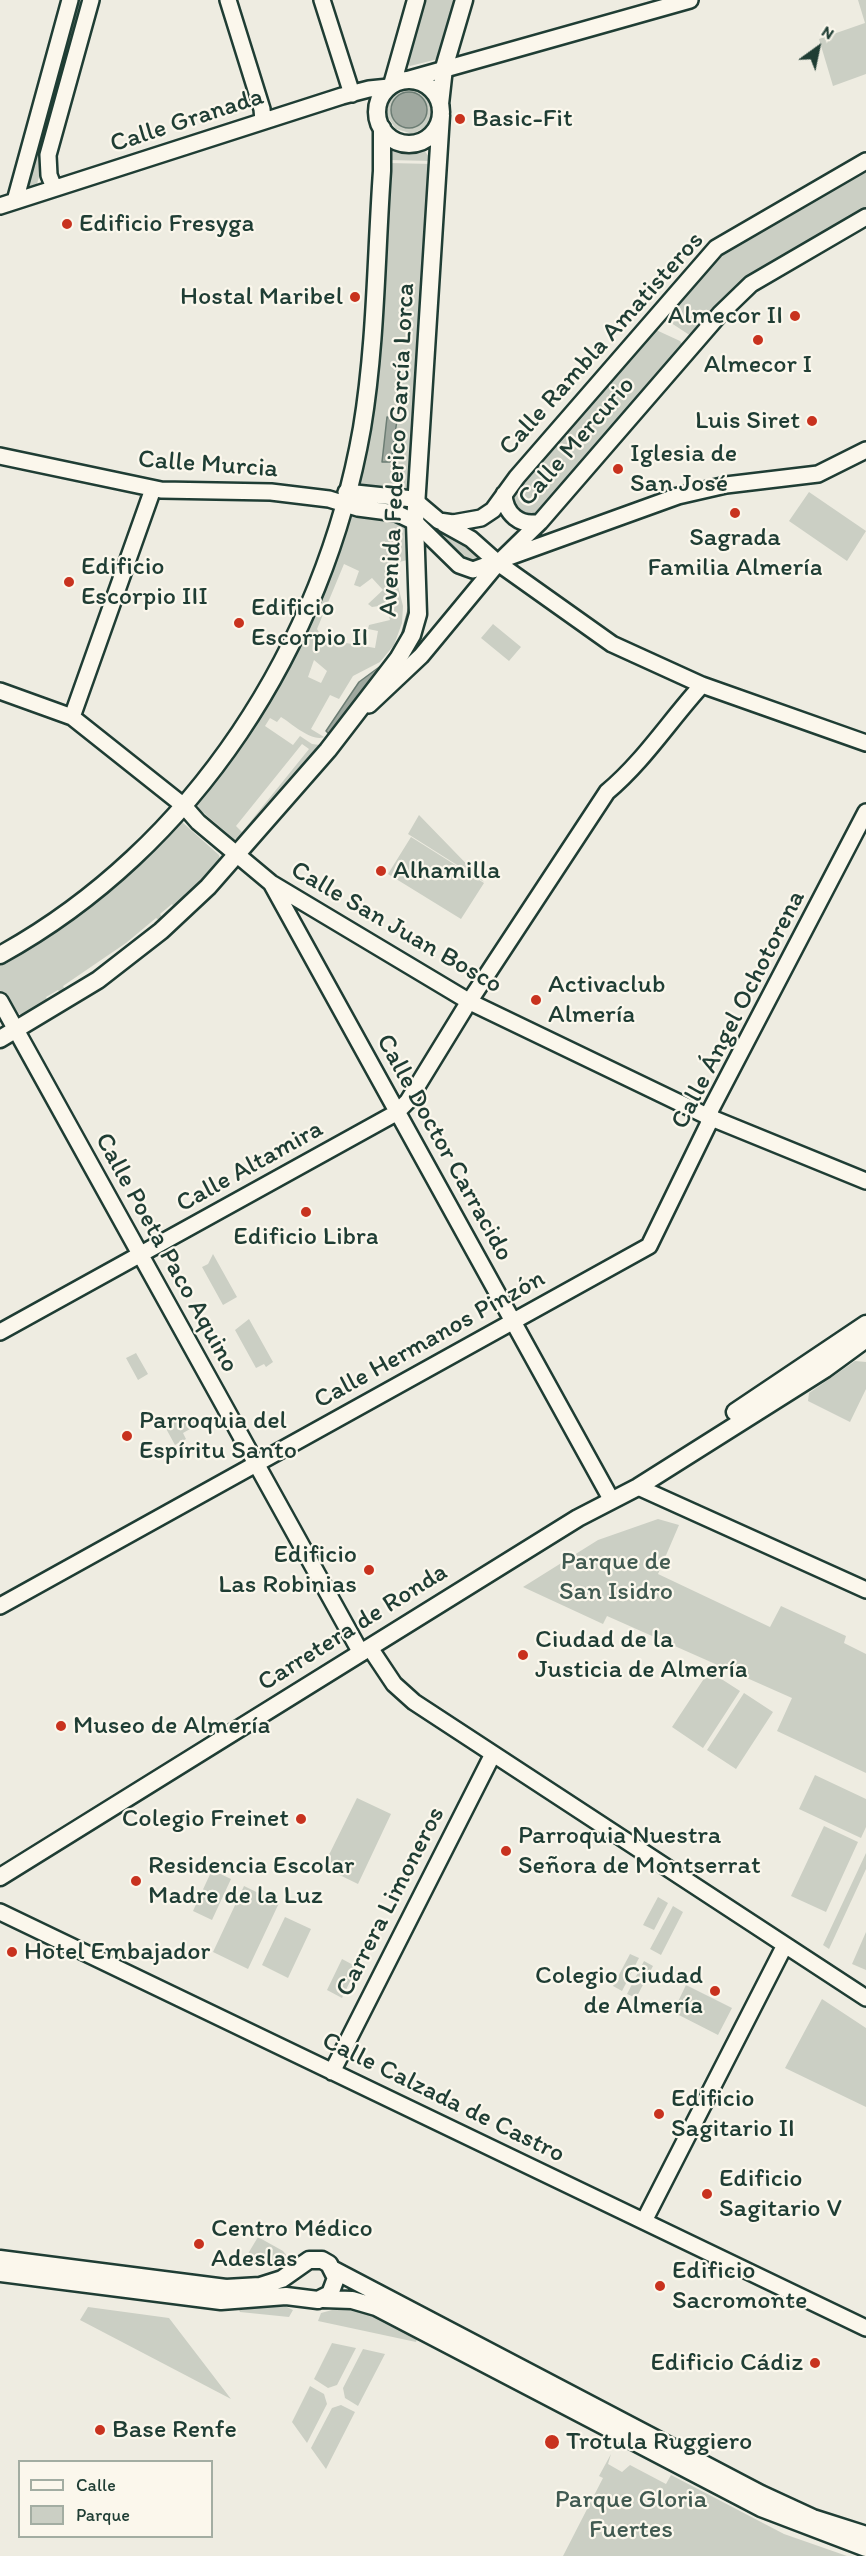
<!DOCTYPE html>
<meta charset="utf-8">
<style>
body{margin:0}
#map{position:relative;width:866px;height:2556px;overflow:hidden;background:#eeece1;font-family:Itim,sans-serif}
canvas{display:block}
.legend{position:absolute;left:18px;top:2460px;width:195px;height:78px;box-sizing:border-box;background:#fbf7ec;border:2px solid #a3ada2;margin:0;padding:8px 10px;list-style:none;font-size:18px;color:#1f3d34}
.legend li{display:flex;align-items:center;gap:12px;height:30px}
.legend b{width:30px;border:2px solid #a3ada2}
.north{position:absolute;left:788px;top:18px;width:60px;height:60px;-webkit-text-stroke:4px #fbf7ec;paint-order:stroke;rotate:33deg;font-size:16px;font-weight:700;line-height:24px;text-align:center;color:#1f3d34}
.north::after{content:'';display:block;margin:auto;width:21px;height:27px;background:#1f3d34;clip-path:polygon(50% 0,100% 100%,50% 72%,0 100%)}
</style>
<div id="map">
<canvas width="866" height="2556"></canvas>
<ul class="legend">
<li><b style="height:8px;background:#fbf7ec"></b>Calle</li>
<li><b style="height:16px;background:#cbcfc4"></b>Parque</li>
</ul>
<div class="north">N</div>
</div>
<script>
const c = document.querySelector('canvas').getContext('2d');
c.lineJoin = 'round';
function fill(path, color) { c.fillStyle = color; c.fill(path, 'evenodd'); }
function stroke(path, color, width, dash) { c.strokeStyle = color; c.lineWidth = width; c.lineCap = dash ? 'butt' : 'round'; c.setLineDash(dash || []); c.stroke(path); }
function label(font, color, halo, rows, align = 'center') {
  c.font = font + ' Itim,sans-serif'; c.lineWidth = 4.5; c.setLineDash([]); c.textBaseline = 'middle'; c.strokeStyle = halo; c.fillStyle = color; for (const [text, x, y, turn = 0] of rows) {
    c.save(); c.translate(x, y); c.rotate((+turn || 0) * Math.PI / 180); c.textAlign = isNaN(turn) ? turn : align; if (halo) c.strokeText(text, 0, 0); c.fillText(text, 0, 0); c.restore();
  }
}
fill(new Path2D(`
 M73,0H87L37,184L29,188L26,187Z
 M423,0H456L438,59L410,66L407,63Z
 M858,0H866V74L833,86L819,39L865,23Z
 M404,87C419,86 430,93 433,108L430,124L413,134L396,129L386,114L391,96ZM404,93H413L424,100L427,115C417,136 391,129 392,105Z
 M399,149L424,150L432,161L389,160L391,153Z
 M389,163L433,164L410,491L407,492L356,484Z
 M866,166V211L769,266L691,336L662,317L706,263Z
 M654,329L680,341L684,347L550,506L530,519L510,505L512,490Z
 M809,492L866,531L847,561L789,521Z
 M349,514C364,514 400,516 408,531C412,538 411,551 412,559L399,562L394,570L403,606L402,623L394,645L380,662L353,676L339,699L330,695L311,729L324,737L328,735C315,746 293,724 281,717L277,722L270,718L265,726L293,745L300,736L312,744L320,745L240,838L234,839L199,809L197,801L199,796L202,798C267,715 309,641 342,545L338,543ZM344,564L359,571L354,585L360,587L372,578L383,590L368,604L372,607L386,605L390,620L369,625L368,629L378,631L375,648L323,639L317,629ZM314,660L327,671L321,683L308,677ZM302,744L309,749L242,832L236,826Z
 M428,519L485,559C459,566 443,541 425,525Z
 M493,624L521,647L509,661L481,638Z
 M419,815L484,882L408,834Z
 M182,822L219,855L220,861L174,907L172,904L160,914L162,917L159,920L156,918L126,943L63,986L65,990L60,993L58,990L46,997L48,1001L24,1015L12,1012L0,990V961L3,960L6,964L32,947L30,944L123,873L126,876L137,867L134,863L176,823Z
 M411,837L484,883L461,919L388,874Z
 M213,1254L237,1297L223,1305L202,1267L208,1264Z
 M249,1319L273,1362L266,1367L264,1364L256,1368L235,1330Z
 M136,1353L148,1374L138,1380L126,1358Z
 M855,1361L866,1362V1389L850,1422L808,1401L809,1393Z
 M174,1417L178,1425L192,1418L197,1425L183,1433L186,1439L175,1445L163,1423Z
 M658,1519L679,1525L658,1574L770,1627L781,1606L846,1636L844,1643L866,1654V1773L777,1731L792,1698L607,1616L603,1624L523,1587L598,1540Z
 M709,1671L740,1691L703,1748L672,1727Z
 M744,1693L773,1712L736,1769L707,1750Z
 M815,1775L866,1799V1827L861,1838L799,1809Z
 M357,1798L391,1814L358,1884L323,1867Z
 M824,1826L858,1842L826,1912L791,1896Z
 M866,1853V1869L829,1949L823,1945Z
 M212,1870L231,1879L212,1920L193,1911Z
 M244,1886L279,1903L248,1969L213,1952Z
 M658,1897L668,1903L654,1930L643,1925Z
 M673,1906L683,1912L661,1955L650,1949Z
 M285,1917L311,1929L288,1978L262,1965Z
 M866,1932V1970L852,1964Z
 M630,1954L639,1958L622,1991L613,1986Z
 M342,1959L357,1967L342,1998L327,1990Z
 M644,1961L653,1966L636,1998L627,1994Z
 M686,1985L732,2008L718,2035L673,2012Z
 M822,1999L866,2028V2107L785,2068Z
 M258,2237L283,2251L287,2256L269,2264L243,2262Z
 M281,2304L293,2310L289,2317L240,2312L239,2310Z
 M88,2307L169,2318L231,2399L80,2320Z
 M343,2307L362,2309L418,2337L416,2342L318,2321L321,2313Z
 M332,2343L356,2348L337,2385L328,2388L314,2379Z
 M363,2349L385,2354L358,2406L345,2398L343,2388Z
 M310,2386L324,2394L327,2404L307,2443L292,2422Z
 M341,2405L355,2412L326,2469L311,2448L332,2408Z
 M611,2454L608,2464L622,2472L630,2465L666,2484L671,2475L784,2534L847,2556H563L603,2478L599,2476Z`), '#cbcfc4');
const water = new Path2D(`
 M391 110a18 18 0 1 1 36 0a18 18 0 1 1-36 0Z
 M387,417L397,420L391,462H382Z
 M409,570L410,624L391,660L329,734L326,731L359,682L382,665L400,640L409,607Z`);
fill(water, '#9fa89f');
stroke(water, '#6c7d74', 1.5);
const secondary = new Path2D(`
 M228,0L262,109L263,121
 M322,0L352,94
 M406,80L690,0
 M54,188L49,175L48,155L91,0
 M15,201L70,0
 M0,206L342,96L369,89L389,87
 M0,456L161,490L271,492L329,499L358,508L396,513L415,522L459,565L473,570L678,496L726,485L818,474L866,450
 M346,492L413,499L439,521L453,523L481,518L493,510L517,477L716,248L866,161
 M504,494C505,514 520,527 540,522
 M444,524L471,539L498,563L612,644L702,685L866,743
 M0,691L72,717L184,806L198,822L271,883L470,1002L709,1117L866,1181
 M369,705L421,656L498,563L540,522L720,314L751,284L866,217
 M72,717L153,489
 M271,883L611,1499
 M0,1001L361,1653
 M0,1332L396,1113L408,1101L465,1008L607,792C644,761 670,720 702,685
 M638,1487L866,1590
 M0,1606L649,1246L708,1125L711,1109L866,812
 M370,1648L394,1684L414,1702L866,1998
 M0,1912L866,2328
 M332,2072L493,1754
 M644,2221L785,1945`);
const primary = new Path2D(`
 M377 112a32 32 0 1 1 64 0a32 32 0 1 1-64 0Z
 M392,85L416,0
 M440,104L444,68L464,0
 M0,955C194,848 324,645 362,428C376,344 376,256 382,171V128
 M0,1039L98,980L161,931L208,887L328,750L398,659L412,635L418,614L415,522L441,115
 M735,1412L866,1324
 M0,1877L578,1518L638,1487L825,1369L866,1339
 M0,2259L226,2288L260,2286L282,2279L309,2260H322L329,2264L336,2278L330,2294L318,2300L286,2296L221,2301L0,2273
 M334,2270L761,2494L813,2518L866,2535
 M323,2299L352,2300L376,2307L761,2508L866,2548`);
stroke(secondary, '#1f3d34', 20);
stroke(primary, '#1f3d34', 21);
stroke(secondary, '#fbf7ec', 15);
stroke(primary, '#fbf7ec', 16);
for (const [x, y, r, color] of [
 [460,119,6,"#c8321e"],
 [67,224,6,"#c8321e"],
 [355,297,6,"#c8321e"],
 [795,316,6,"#c8321e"],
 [758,340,6,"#c8321e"],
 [812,421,6,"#c8321e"],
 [618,469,6,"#c8321e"],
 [735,513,6,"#c8321e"],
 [69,582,6,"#c8321e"],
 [239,623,6,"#c8321e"],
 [381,871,6,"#c8321e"],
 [536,1000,6,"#c8321e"],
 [306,1212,6,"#c8321e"],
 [127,1436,6,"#c8321e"],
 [369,1570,6,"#c8321e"],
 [523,1655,6,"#c8321e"],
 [61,1726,6,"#c8321e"],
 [301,1819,6,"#c8321e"],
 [506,1851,6,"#c8321e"],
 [136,1881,6,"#c8321e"],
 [12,1952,6,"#c8321e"],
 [715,1991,6,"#c8321e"],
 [659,2114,6,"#c8321e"],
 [707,2194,6,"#c8321e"],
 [199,2244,6,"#c8321e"],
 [660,2286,6,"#c8321e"],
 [815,2363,6,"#c8321e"],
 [100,2430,6,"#c8321e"],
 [552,2442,8,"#c8321e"]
]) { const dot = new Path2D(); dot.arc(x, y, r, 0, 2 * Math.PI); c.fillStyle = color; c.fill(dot); stroke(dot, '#fbf7ec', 2); }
label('26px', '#1f3d34', '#fbf7ec', [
 ["Basic-Fit",472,119],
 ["Edificio Fresyga",79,224],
 ["Hostal Maribel",343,297,"right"],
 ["Almecor II",783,316,"right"],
 ["Almecor I",758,365,"center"],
 ["Luis Siret",800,421,"right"],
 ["Iglesia de",630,454],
 ["San José",630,484],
 ["Sagrada",735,538,"center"],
 ["Familia Almería",735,568,"center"],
 ["Edificio",81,567],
 ["Escorpio III",81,597],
 ["Edificio",251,608],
 ["Escorpio II",251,638],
 ["Alhamilla",393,871],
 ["Activaclub",548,985],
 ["Almería",548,1015],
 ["Edificio Libra",306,1237,"center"],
 ["Parroquia del",139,1421],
 ["Espíritu Santo",139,1451],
 ["Edificio",357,1555,"right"],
 ["Las Robinias",357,1585,"right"],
 ["Ciudad de la",535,1640],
 ["Justicia de Almería",535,1670],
 ["Museo de Almería",73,1726],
 ["Colegio Freinet",289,1819,"right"],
 ["Parroquia Nuestra",518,1836],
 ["Señora de Montserrat",518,1866],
 ["Residencia Escolar",148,1866],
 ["Madre de la Luz",148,1896],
 ["Hotel Embajador",24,1952],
 ["Colegio Ciudad",703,1976,"right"],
 ["de Almería",703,2006,"right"],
 ["Edificio",671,2099],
 ["Sagitario II",671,2129],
 ["Edificio",719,2179],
 ["Sagitario V",719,2209],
 ["Centro Médico",211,2229],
 ["Adeslas",211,2259],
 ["Edificio",672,2271],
 ["Sacromonte",672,2301],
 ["Edificio Cádiz",803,2363,"right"],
 ["Base Renfe",112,2430],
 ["Trotula Ruggiero",566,2442]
], 'left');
label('26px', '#1f3d34', '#fbf7ec', [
 ["Calle Granada",187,121,-18],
 ["Calle Rambla Amatisteros",602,344,-48],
 ["Calle Mercurio",577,442,-49],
 ["Avenida Federico García Lorca",398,450,-87],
 ["Calle Murcia",208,465,4],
 ["Calle San Juan Bosco",396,928,30],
 ["Calle Ángel Ochotorena",739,1010,-63],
 ["Calle Doctor Carracido",444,1148,61],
 ["Calle Altamira",250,1167,-29],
 ["Calle Poeta Paco Aquino",166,1253,61],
 ["Calle Hermanos Pinzón",430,1340,-29],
 ["Carretera de Ronda",353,1628,-32],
 ["Carrera Limoneros",391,1902,-63],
 ["Calle Calzada de Castro",443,2098,26]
]);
label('26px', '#415a51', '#fbf7ec', [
 ["Parque de",616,1562],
 ["San Isidro",616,1592],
 ["Parque Gloria",631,2500],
 ["Fuertes",631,2530]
]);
</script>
